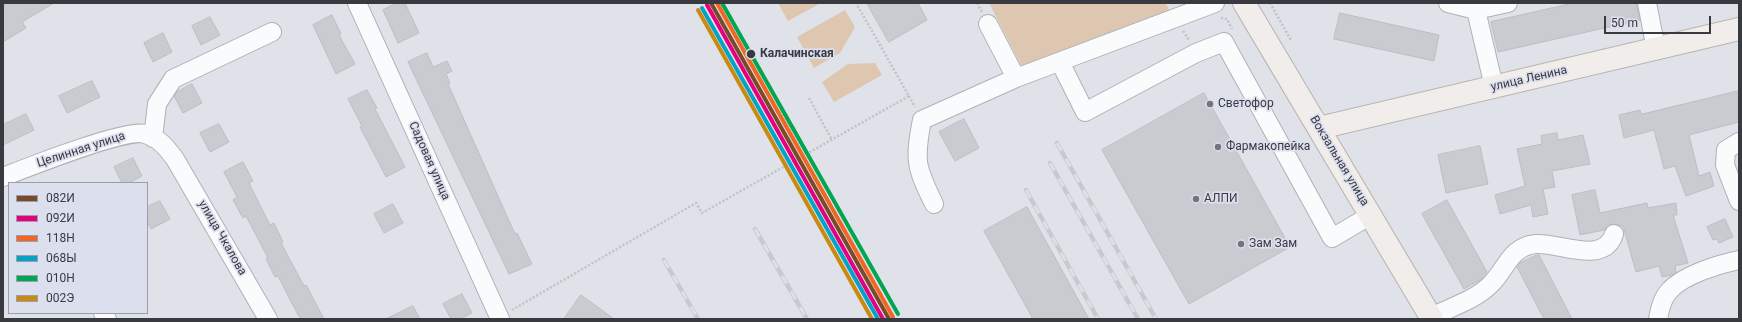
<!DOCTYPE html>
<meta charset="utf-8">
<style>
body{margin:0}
#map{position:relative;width:1742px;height:322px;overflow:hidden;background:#e0e2ea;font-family:Roboto,sans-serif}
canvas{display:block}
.frame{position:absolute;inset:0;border:4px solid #393a40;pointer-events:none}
.legend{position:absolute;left:8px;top:182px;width:140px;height:132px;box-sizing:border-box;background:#dcdfee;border:1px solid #9b9da8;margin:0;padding:5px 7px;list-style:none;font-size:12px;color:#393a40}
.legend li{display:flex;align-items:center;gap:8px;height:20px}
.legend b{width:20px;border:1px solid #9b9da8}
.scale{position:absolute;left:1604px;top:16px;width:107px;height:18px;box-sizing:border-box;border:2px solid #393a40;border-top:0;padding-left:5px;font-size:12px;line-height:14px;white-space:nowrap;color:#393a40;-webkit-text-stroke:3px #dcdfee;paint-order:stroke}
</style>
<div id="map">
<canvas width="1742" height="322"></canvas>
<div class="frame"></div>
<ul class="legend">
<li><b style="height:5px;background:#7a4b2a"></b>082И</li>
<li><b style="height:5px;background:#e5007d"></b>092И</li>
<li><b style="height:5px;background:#f26522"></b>118Н</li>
<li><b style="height:5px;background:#03a3c7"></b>068Ы</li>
<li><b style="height:5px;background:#00a651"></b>010Н</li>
<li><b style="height:5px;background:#c88b10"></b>002Э</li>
</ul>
<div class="scale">50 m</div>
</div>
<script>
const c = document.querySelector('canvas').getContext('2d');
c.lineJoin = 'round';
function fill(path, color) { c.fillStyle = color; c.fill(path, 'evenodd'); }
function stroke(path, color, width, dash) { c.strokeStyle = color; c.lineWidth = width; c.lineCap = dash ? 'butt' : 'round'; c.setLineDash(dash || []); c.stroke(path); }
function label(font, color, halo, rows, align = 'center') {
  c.font = font + ' Roboto,sans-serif'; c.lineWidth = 3.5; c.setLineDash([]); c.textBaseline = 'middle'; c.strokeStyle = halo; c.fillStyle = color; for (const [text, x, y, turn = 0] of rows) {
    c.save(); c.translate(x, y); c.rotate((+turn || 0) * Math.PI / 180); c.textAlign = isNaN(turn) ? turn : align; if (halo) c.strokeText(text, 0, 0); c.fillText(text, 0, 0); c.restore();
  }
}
fill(new Path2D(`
 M778,3H821L788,21Z
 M989,3H1166L1172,17L1024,71Z
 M845,10L855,27L840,53L814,68L797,37Z
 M875,63L882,75L834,102L822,82L848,64Z`), '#dec7b1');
const building = new Path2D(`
 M3,3H54L22,22L26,28L3,42Z
 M397,3H405L419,33L398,43L383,10Z
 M867,3H918L927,20L889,42Z
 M1574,3H1636L1640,20L1498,52L1491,22Z
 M1340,13L1439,35L1434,61L1334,39Z
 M332,15L341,34L339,35L355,64L336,74L313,25Z
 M210,17L220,35L201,45L192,26Z
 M163,33L172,52L153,62L144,43Z
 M427,53L433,67L447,61L452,71L446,74L450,83L448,84L515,234L517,233L532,264L509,274L408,62Z
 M92,81L100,97L67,113L59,96Z
 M192,84L202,103L183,113L174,96L177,92Z
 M367,90L377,108L375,109L405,167L386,177L360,127L362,126L348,99Z
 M1739,91V122L1689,135L1699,176L1710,172L1714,186L1686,196L1675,166L1664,169L1654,130L1624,138L1619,115L1640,110L1641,114Z
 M1204,93L1290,247L1189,304L1102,150Z
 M26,114L34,130L3,145V125Z
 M964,119L979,148L955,161L939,132Z
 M219,124L229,142L210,152L200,133Z
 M1557,133L1558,140L1583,135L1590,164L1552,171L1555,187L1543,189L1548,214L1533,217L1531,205L1500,214L1495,195L1525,186L1517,149L1542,144L1541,136Z
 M1480,146L1488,184L1446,193L1438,155Z
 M133,158L142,176L129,183H122L114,167Z
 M243,162L253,181L249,183L270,225L274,223L283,242L281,243L304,286L306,285L324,319H301L297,313L278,276L275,277L266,259L268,258L246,216L243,218L233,200L237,197L224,172Z
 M1595,190L1600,213L1647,203L1648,208L1676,203L1677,215H1673L1688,263L1675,266L1676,272L1672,275L1662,277L1659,266L1636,272L1623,226L1613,224L1608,225L1604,230L1580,235L1572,195Z
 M1447,200L1487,272L1480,280L1464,289L1422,214Z
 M160,201L170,219L151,229L147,221V207Z
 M393,204L403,223L384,233L374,214Z
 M1027,207L1089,319H1033L984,231Z
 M1725,219L1733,237L1719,243L1717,239L1713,240L1707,227Z
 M1537,255H1539L1572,319H1544L1517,267L1520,263Z
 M462,294L472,313L460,319H451L443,304Z
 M581,295L614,319H564Z
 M413,306L420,319H386Z`);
fill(building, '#cacbd1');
stroke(building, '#bcbdc4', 1);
const minor = new Path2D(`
 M357,3L500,319
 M1448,3L1476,10L1479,3
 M1647,3L1656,49
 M988,24L1016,78
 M1060,62L1085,112L1196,53L1224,42L1332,238L1371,215
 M1494,87L1476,10L1508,3
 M153,138L157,104L173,79L272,32
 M1739,142L1726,150L1725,165L1739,201
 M3,177C26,168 127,128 145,134C159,138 166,147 175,159L268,319
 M934,204C916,167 914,161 922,120L1016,78L1215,3
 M103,313L107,319
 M1431,317C1449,308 1475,300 1490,285C1506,270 1510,246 1536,244C1559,242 1604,266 1614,234
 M1658,319C1660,309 1662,299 1669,291C1683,275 1719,264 1739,260`);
const major = new Path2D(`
 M1244,3L1432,319
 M1319,128L1739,29`);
stroke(minor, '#b0b1b7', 20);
stroke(major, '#bbb4b1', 24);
stroke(new Path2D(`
 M977,3L982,12
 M1270,3L1291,40
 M1221,18L1227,19L1232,29
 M1183,31L1189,40
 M909,96L915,107
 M809,98L832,140
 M781,111L806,154
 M512,310L696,203L702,213L909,96L856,3`), '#c2c2c4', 2.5, [2, 2]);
stroke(minor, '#fafbfc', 18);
stroke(major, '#f1edea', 22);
const rail = new Path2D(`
 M1057,143L1156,319
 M1050,163L1138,319
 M1026,190L1098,319
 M755,229L807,319
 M664,260L698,319`);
stroke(rail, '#c8c9cb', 4.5);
stroke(rail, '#dcdfee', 3, [9]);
stroke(new Path2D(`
 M711,3L889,319`), '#7a4b2a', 4);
stroke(new Path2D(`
 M707,5L883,319`), '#e5007d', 4);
stroke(new Path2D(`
 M717,3L893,317`), '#f26522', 4);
stroke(new Path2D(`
 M702,8L878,319`), '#03a3c7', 4);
stroke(new Path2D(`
 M722,3L898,314`), '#00a651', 4);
stroke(new Path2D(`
 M698,10L872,319`), '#c88b10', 4);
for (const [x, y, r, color] of [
 [751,54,5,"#393a40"],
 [1210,104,4,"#73757c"],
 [1218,147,4,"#73757c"],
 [1196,199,4,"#73757c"],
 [1241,244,4,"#73757c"]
]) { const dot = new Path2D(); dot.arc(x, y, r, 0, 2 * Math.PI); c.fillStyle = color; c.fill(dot); stroke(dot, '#dcdfee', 1.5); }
label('bold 12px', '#393a40', '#dcdfee', [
 ["Калачинская",760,54]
], 'left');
label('12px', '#393a40', '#dcdfee', [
 ["улица Ленина",1529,79,-13],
 ["Целинная улица",81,150,-18],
 ["Садовая улица",429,161,66],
 ["Вокзальная улица",1339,161,59],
 ["улица Чкалова",222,238,60]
]);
label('12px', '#393a40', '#dcdfee', [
 ["Светофор",1218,104],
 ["Фармакопейка",1226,147],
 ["АЛПИ",1204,199],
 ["Зам Зам",1249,244]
], 'left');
</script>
